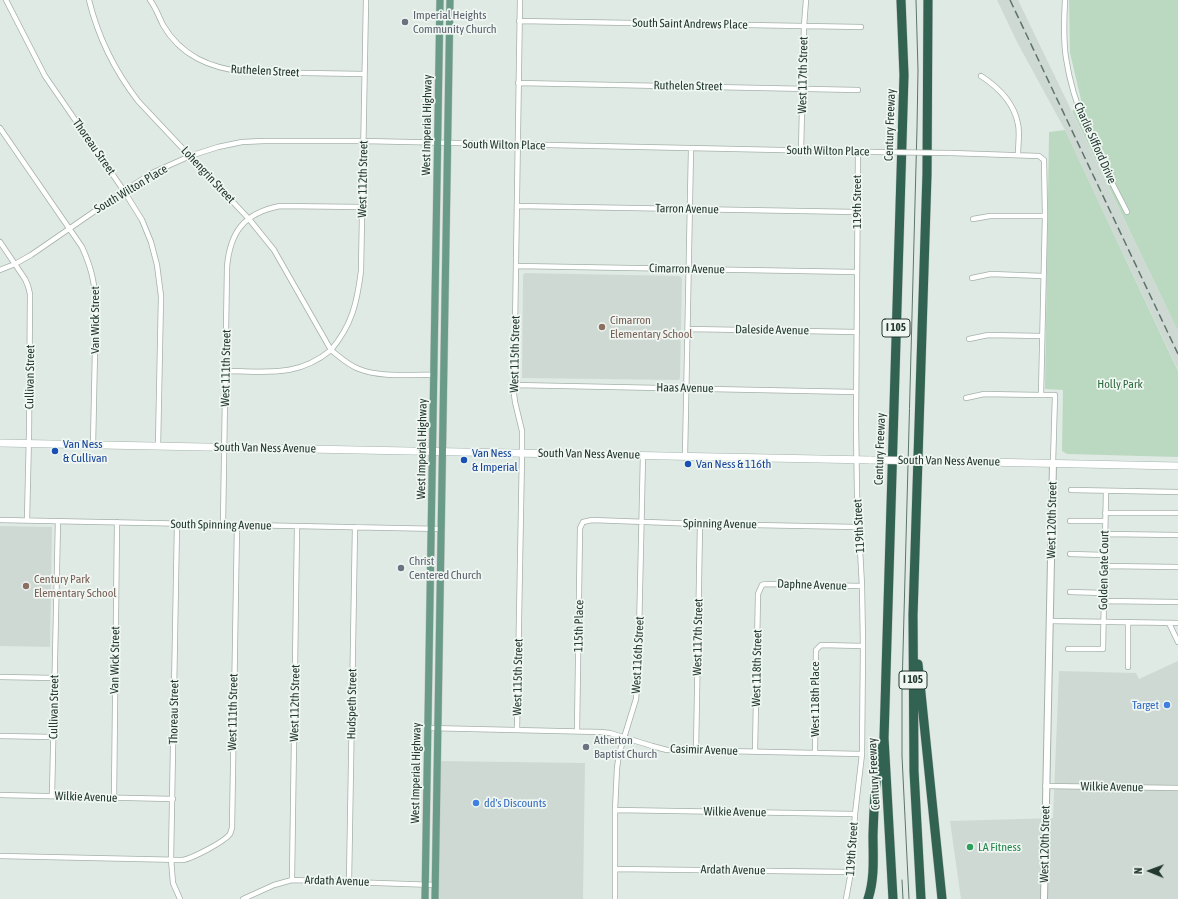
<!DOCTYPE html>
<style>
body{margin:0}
#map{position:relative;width:1178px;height:899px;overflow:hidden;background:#e0eae4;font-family:"Asap Condensed",sans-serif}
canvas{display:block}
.north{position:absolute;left:1130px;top:851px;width:40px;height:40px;-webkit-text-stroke:3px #f0f7f3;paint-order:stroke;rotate:271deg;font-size:11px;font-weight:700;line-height:16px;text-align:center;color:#233830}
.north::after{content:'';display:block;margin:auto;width:14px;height:18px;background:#233830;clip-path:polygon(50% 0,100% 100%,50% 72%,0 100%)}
</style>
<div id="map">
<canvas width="1178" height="899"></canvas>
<div class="north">N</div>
</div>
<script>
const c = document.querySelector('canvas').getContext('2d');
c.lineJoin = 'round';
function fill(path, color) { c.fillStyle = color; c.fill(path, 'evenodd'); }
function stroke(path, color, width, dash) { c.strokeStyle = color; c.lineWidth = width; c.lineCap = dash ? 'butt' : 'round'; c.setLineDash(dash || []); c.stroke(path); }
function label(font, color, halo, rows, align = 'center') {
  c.font = font + ' "Asap Condensed",sans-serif'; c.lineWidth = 3.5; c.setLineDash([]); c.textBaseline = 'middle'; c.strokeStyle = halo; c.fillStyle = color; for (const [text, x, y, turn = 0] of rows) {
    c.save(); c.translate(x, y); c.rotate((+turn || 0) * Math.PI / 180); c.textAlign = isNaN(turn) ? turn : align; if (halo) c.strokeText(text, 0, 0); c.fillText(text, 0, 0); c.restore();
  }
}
fill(new Path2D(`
 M997,0H1018L1178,331V370L1065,130L1017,42Z
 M525,273L679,276L682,278L680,378L679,380L522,378L523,275Z
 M0,526L52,527L50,647L0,646Z
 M1178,661V899H961L950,821L1053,818L1059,671L1136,673L1139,679Z
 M439,761L585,763L583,899H437Z`), '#cfd9d3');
fill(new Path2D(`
 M1069,0H1178V331L1072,111L1082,104L1070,53Z
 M1065,130L1178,371V457L1067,454L1062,451L1063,390L1045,389L1049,132Z`), '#bbd9c0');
const minor = new Path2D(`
 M6,0L45,76L124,191L142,220L151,242L157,265L161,296L158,446
 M89,0C98,37 115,71 138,101L249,219L274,250L331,350C352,325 357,303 361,271L366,0
 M150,0C156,8 159,17 163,25C181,56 210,68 245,72L364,74
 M1065,0C1064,19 1063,39 1066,58C1074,113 1102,163 1127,212
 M519,21L861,27
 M981,76C998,87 1014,103 1018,124C1020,133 1018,145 1018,155
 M518,83L858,90
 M0,128L82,247C91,267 94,280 96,302L93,445
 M801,151L804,26L806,0
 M951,153L1039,156L1044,160L1045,216L1041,395H1055L1053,463
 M517,206L857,212
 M973,219L990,216H1045
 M0,242L25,279L28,286L30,294L29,434L27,520
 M517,266L857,272
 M0,270L15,264L31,255L124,191L152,173L190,156L218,147L242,142L264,141H363L874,152
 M972,278L991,274L1043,276
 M688,329L857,332
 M969,339L988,335L1042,336
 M226,371C266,371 297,378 331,350C340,357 348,365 359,369C382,378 411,374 435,375
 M514,385L856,392
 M966,398L984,394L1041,395
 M685,456L691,149
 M1071,490L1178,492
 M1105,513H1178
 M0,520L442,529
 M1070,521H1105
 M177,524L171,859L173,883L180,899
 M223,524L227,267C230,232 244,213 280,206L362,207
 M1105,534L1178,535
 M1070,554L1105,555
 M1104,566L1178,567
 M1070,592L1104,593
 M1104,601L1178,602
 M1049,621L1178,623
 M1169,623L1178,642
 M1068,649H1103L1106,491
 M1128,667V622
 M0,677L55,678
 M428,728L600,732L610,733L652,746L667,750H679L862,754
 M517,730L522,453V431L515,402L514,394L520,0
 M577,731L580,528L583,522L592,520L700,524L858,527
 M0,736L53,737
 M696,751L700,524
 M755,752L758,594L762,585L765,584L862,586
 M815,753L816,650L821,645L863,646
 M1045,786L1178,788
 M0,795L173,799
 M52,796L58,521
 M114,798L117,522
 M615,810L855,814
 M0,856L183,860C193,858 224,842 230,834C230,834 232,828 232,828L237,525
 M615,869L851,872
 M292,880L297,527
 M349,882L355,527
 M243,899L274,885L292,880L435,885
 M615,899V810L617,768L619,754L636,699L638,677L643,455
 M846,899L851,872L855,814L862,754L863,646L862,586L857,494L856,424L858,152`);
const tertiary = new Path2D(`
 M1044,899L1053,463`);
const secondary = new Path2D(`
 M0,443L871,460
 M935,461L1178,466`);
const primary = new Path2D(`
 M425,899L440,0
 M435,899L450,0`);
const motorway = new Path2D(`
 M918,664L942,899
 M868,899C875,878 873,857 873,835C874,806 875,775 882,747
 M893,899L884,738L904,75L901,0
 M921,899L914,771L913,615L927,174L928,0`);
stroke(minor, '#a4b1aa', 6);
stroke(tertiary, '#a4b1aa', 8);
stroke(secondary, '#a1b4ab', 8);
stroke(primary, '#c1c7c5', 8);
stroke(motorway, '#c1c7c5', 10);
stroke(minor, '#fff', 4.5);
stroke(tertiary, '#fff', 6);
stroke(secondary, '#fff', 7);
stroke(primary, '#699b88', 7);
stroke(motorway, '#316252', 9);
stroke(new Path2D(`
 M902,880L903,899
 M909,899L902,756V689L917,128L918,70L916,0`), '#5d746b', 1);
stroke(new Path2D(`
 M1010,0L1178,354`), '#5d746b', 1.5, [8, 4]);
const minorBridge = new Path2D(`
 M874,152L951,153`);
const secondaryBridge = new Path2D(`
 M871,460L935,461`);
stroke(minorBridge, '#a4b1aa', 6, []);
stroke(secondaryBridge, '#a1b4ab', 8, []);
stroke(minorBridge, '#fff', 4.5);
stroke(secondaryBridge, '#fff', 7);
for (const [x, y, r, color] of [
 [405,22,4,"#6b7280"],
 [602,327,4,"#8d6e63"],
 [55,451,4,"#1a4fb4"],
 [464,460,4,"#1a4fb4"],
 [688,464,4,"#1a4fb4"],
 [401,568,4,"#6b7280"],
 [26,586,4,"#8d6e63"],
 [1167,705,4,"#3f7fe0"],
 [586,747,4,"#6b7280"],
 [476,803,4,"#3f7fe0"],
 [970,847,4,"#2e9e5b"]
]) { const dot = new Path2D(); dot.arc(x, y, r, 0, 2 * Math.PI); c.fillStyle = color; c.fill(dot); stroke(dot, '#f0f7f3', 1.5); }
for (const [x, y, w] of [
 [896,328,28],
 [913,680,28]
]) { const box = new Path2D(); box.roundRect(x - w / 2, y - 9, w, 18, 3); c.fillStyle = '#f0f7f3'; c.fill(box); stroke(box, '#233830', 1); }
label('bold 11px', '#233830', null, [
 ["I 105",896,328],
 ["I 105",913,680]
]);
label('12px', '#5b616d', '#f0f7f3', [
 ["Imperial Heights",413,15],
 ["Community Church",413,29],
 ["Christ",409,561],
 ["Centered Church",409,575],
 ["Atherton",594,740],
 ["Baptist Church",594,754]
], 'left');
label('12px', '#233830', '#f0f7f3', [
 ["South Saint Andrews Place",690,24,1],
 ["Ruthelen Street",265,71,3],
 ["West 117th Street",803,75,-89],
 ["Ruthelen Street",688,86,1],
 ["West Imperial Highway",427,125,-89],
 ["Century Freeway",890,125,-88],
 ["Charlie Sifford Drive",1095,143,66],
 ["South Wilton Place",504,145,1],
 ["Thoreau Street",94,147,55],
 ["South Wilton Place",828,151,1],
 ["Lohengrin Street",208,175,47],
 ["West 112th Street",363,179,-89],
 ["South Wilton Place",131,189,-31],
 ["119th Street",857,202,-90],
 ["Tarron Avenue",687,209,1],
 ["Cimarron Avenue",687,269,1],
 ["Van Wick Street",95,320,-90],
 ["Daleside Avenue",772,330,1],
 ["West 115th Street",515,354,-89],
 ["West 111th Street",226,368,-89],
 ["Cullivan Street",30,377,-89],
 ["Haas Avenue",685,388,1],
 ["South Van Ness Avenue",265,448,1],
 ["West Imperial Highway",422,449,-89],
 ["Century Freeway",880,449,-88],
 ["South Van Ness Avenue",589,454,1],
 ["South Van Ness Avenue",949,461,1],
 ["West 120th Street",1052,520,-89],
 ["Spinning Avenue",720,524,1],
 ["South Spinning Avenue",221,525,1],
 ["119th Street",859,526,-93],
 ["Golden Gate Court",1104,570,-89],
 ["Daphne Avenue",812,585,2],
 ["115th Place",579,626,-89],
 ["West 117th Street",698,637,-89],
 ["West 116th Street",638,655,-87],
 ["Van Wick Street",115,660,-89],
 ["West 118th Street",757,668,-89],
 ["West 115th Street",518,677,-89],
 ["West 118th Place",815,699,-90],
 ["West 112th Street",295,703,-89],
 ["Hudspeth Street",352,704,-89],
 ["Cullivan Street",54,707,-89],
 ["Thoreau Street",174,712,-89],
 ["West 111th Street",233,712,-89],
 ["Casimir Avenue",704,750,2],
 ["West Imperial Highway",416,773,-89],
 ["Century Freeway",874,774,-93],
 ["Wilkie Avenue",1112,787,1],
 ["Wilkie Avenue",86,797,2],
 ["Wilkie Avenue",735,812,1],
 ["West 120th Street",1045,844,-89],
 ["119th Street",852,849,-86],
 ["Ardath Avenue",733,870,1],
 ["Ardath Avenue",337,881,2]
]);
label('12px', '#785e54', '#f0f7f3', [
 ["Cimarron",610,320],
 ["Elementary School",610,334],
 ["Century Park",34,579],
 ["Elementary School",34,593]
], 'left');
label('12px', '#316b41', '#f0f7f3', [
 ["Holly Park",1120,384]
]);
label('12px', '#164399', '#f0f7f3', [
 ["Van Ness",63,444],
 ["& Cullivan",63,458],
 ["Van Ness",472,453],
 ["& Imperial",472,467],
 ["Van Ness & 116th",696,464]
], 'left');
label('12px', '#366cbe', '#f0f7f3', [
 ["Target",1159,705],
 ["dd's Discounts",484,803,"left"]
], 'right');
label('12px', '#27864d', '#f0f7f3', [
 ["LA Fitness",978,847]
], 'left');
</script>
